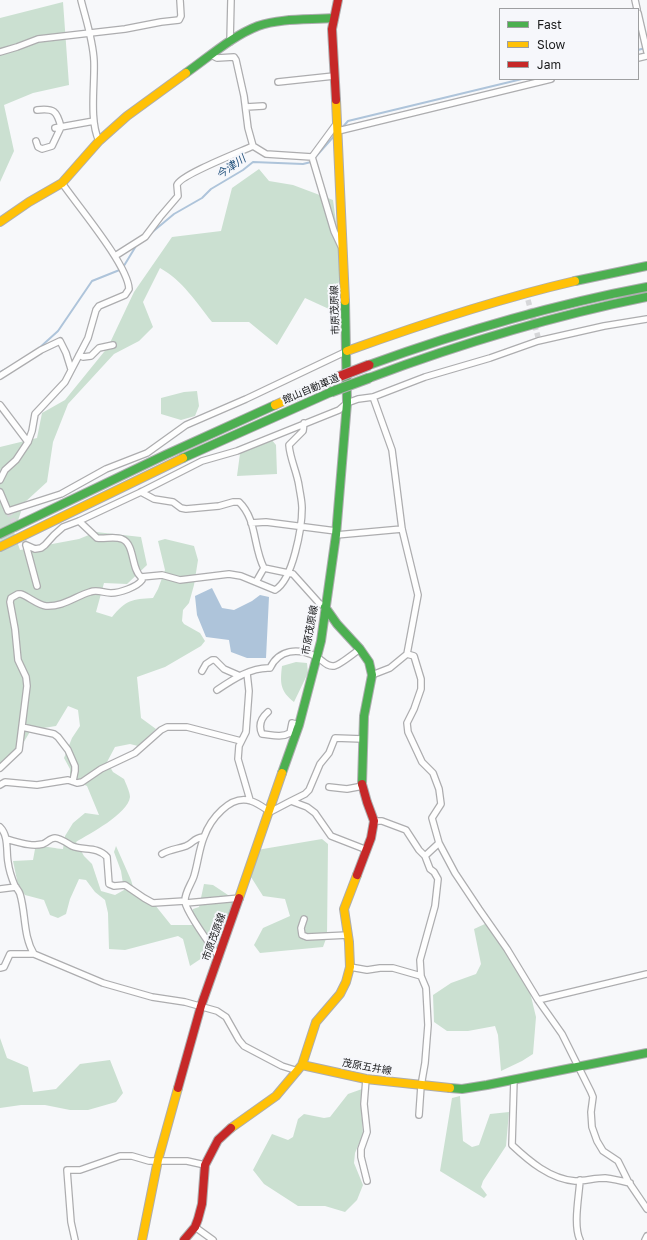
<!DOCTYPE html>
<meta charset="utf-8">
<style>
body{margin:0}
#map{position:relative;width:647px;height:1240px;overflow:hidden;background:#f7f8fa;font-family:"Golos Text",sans-serif}
canvas{display:block}
.legend{position:absolute;left:499px;top:8px;width:140px;height:72px;box-sizing:border-box;background:#f6f7fb;border:1px solid #9e9fa1;margin:0;padding:5px 7px;list-style:none;font-size:12px;color:#191a1b}
.legend li{display:flex;align-items:center;gap:8px;height:20px}
.legend b{width:20px;border:1px solid #9e9fa1}
</style>
<div id="map">
<canvas width="647" height="1240"></canvas>
<ul class="legend">
<li><b style="height:5px;background:#4caf50"></b>Fast</li>
<li><b style="height:5px;background:#ffc107"></b>Slow</li>
<li><b style="height:5px;background:#c62828"></b>Jam</li>
</ul>
</div>
<script>
const c = document.querySelector('canvas').getContext('2d');
c.lineJoin = 'round';
function fill(path, color) { c.fillStyle = color; c.fill(path, 'evenodd'); }
function stroke(path, color, width, dash) { c.strokeStyle = color; c.lineWidth = width; c.lineCap = dash ? 'butt' : 'round'; c.setLineDash(dash || []); c.stroke(path); }
function label(font, color, halo, rows, align = 'center') {
  c.font = font + ' "Golos Text","Noto Sans JP",sans-serif'; c.lineWidth = 4; c.setLineDash([]); c.textBaseline = 'middle'; c.strokeStyle = halo; c.fillStyle = color; for (const [text, x, y, turn = 0] of rows) {
    c.save(); c.translate(x, y); c.rotate((+turn || 0) * Math.PI / 180); c.textAlign = isNaN(turn) ? turn : align; if (halo) c.strokeText(text, 0, 0); c.fillText(text, 0, 0); c.restore();
  }
}
fill(new Path2D(`
 M63,2L69,85L33,93L4,105L14,151L0,182V18Z
 M259,169L269,181L293,185L333,200L343,273L332,297L329,309L305,298L277,345L249,322H212C197,303 182,280 160,268L143,302L153,327L139,341L114,354L68,404L53,442L47,482L24,503L14,532L20,550L79,539L96,532L141,537L147,565L127,584L104,583L96,612L112,617C126,600 132,599 153,598L158,589L165,570L158,541L165,539L194,546L198,560L194,585L189,603L183,610L182,621L184,624L200,633L205,641L201,646L165,667L137,677L141,718L156,729L138,746L130,744L115,747L107,762L113,772L124,779C126,784 130,792 130,797C128,814 89,834 76,842L84,856L92,864L101,891L115,895L124,890L121,871L114,852L116,846L131,880L136,897L155,905L171,925H192L193,909L199,907L204,884L213,885L231,897L233,905L228,922L219,919L215,920L207,951L202,958L190,966L183,939L178,936L125,950L109,949L108,913L105,900L95,892L86,880L79,879L70,899L66,914L58,918L50,915L44,900L25,895L18,885L13,861L33,860L35,849C49,845 49,848 63,849L65,836L73,823L85,813L99,815L87,786L70,778V769L64,758L72,738L80,726L78,710L68,706L56,726L31,730L19,750L0,764V447L37,438L42,413L65,400L108,347L134,292L172,237L221,231L232,188Z
 M197,391L199,406L195,416L181,420L161,414V398L184,392Z
 M271,439L276,445L277,474L237,476L241,446Z
 M296,662L307,663L308,673L294,702C280,691 280,683 282,666Z
 M322,839L328,844L327,936L323,947L260,953L254,945L263,928L290,916L285,899L263,896L251,877V851Z
 M487,923L514,961L529,988L536,1017L533,1054L522,1061L501,1071L498,1035L495,1026L468,1031H447L434,1022L433,995L451,983L476,974L481,964L474,929Z
 M0,1038L7,1058L28,1067L33,1092L56,1089L80,1064L110,1060L123,1093L116,1102L88,1110H70L45,1105H21L0,1108Z
 M362,1089L361,1106L363,1134L355,1153L354,1163L363,1185L357,1200L345,1212L325,1206H298L264,1184L253,1170L272,1134L288,1140L293,1137L298,1119L304,1114L324,1118L330,1117L348,1094Z
 M460,1096L463,1141L472,1147L479,1145L490,1114L509,1112L506,1146L483,1181L481,1187L487,1195L484,1198L440,1171L452,1098Z`), '#cbe0d1');
fill(new Path2D(`
 M212,588L222,608L234,610L252,601L260,595L269,597L266,658H247L231,652L229,640L206,637L197,615L195,596Z`), '#aec4da');
stroke(new Path2D(`
 M638,50L645,48
 M341,129L348,121L522,79
 M150,234L174,214L202,198L211,189L243,170L253,162L303,164L311,162L335,135
 M37,350L58,331L92,281L122,269L136,246
 M0,372L8,368`), '#aec4da', 2);
stroke(new Path2D(`
 M528,300L538,337
 M8,511L26,545`), '#d6d7d9', 5.5, [5.5, 3]);
const street = new Path2D(`
 M81,0C86,20 93,40 94,61C95,85 89,120 99,141
 M635,0L637,9
 M638,13L647,52
 M230,42L231,0
 M0,52L17,47L38,39L125,29L161,22L179,20L181,16L180,0
 M211,55L217,58L234,57L236,60L244,96L248,128L253,146L266,154L312,157L337,123
 M638,58L647,56
 M278,82L334,76
 M246,107L263,106
 M55,128L94,121
 M338,131L551,79
 M36,141L38,147L42,149L52,146L61,127C57,111 54,108 37,110
 M312,157L334,231L341,246
 M115,256L145,237L160,217L178,196L177,185C180,175 240,152 253,146
 M79,355L83,357L91,356L99,348L113,345
 M0,376L41,350L60,341L66,353L71,369
 M0,405L28,442
 M0,480L5,470L16,460L28,442L32,431L35,414L65,382L88,338L96,310L99,306L125,295L129,289C128,265 77,205 62,183
 M0,492L8,511L61,494L106,469L147,453L186,425L246,399L347,351
 M141,492L154,499L173,502L181,508L186,509L219,506L233,502H239C257,519 253,547 264,568L293,574L319,603L325,607
 M79,521L97,538C105,539 115,536 122,539C135,544 131,569 141,577L162,575L180,580L229,574L241,576L275,590C293,580 302,527 302,508C302,501 300,493 299,486C297,472 290,459 289,445L303,431L304,423
 M251,523L266,522L336,531
 M336,535L402,529
 M26,545L35,549L41,548L45,545L54,535L63,527L79,521L141,492L202,461L237,451L339,410L347,403L358,399L373,397L425,377L490,358L538,341L604,326L647,319
 M26,545L37,586
 M256,582L264,568
 M407,654L414,656L421,679V689L414,709L407,723L408,732L422,762L433,773L439,789L441,804L432,818L439,843L455,873L479,909L507,949L538,1000L562,1034L591,1092L593,1097L591,1112L592,1127L597,1141L603,1151L618,1161L628,1181L647,1209
 M202,671L206,664L212,660H215L224,669L240,676
 M247,673L249,691L246,732L239,746L238,759L250,800
 M372,675L390,668L407,654L418,595L402,529L392,450L373,397
 M217,690C232,680 251,667 270,668C279,649 298,648 315,656C322,659 326,667 334,666C340,665 354,653 360,649
 M268,712C261,718 258,725 262,734C272,735 281,738 290,733L292,723L299,725
 M22,727L54,734L58,737L68,750L75,766V771L73,781
 M0,768L19,750L27,686L26,677L18,660L15,629L10,602L11,598L18,594H21C29,597 38,605 46,606C63,607 76,596 90,592C97,589 104,593 111,593C120,593 137,587 142,580L141,577
 M0,785L5,782L37,785L68,780L77,783L82,782L101,769L135,753L161,730L167,727H187L241,741
 M329,787L347,789L363,786
 M291,801L305,794L309,790L320,764L329,753L335,738L363,739
 M374,821H382L406,830L419,850L425,856L430,869L434,872L438,879L435,906L420,960L421,976L426,988L428,1025L425,1063L421,1086L419,1115
 M0,827C9,836 6,851 8,862C9,870 12,879 15,886C17,889 19,891 20,894C26,914 23,936 34,954L103,983L152,997L185,1002L217,1011L226,1017L239,1040L244,1046L282,1066L298,1071
 M6,839C18,842 31,847 43,844C48,842 50,838 55,838C60,838 67,843 72,846C84,851 97,846 107,857L109,884L114,886L125,885L144,898L153,903L185,901
 M162,854C170,849 178,849 186,846C195,842 192,839 203,837
 M425,856L439,843
 M0,889L16,887
 M186,903L240,898
 M304,919L301,928L302,935L307,937L348,935
 M219,957C211,946 187,913 185,902C184,893 192,883 194,876C198,863 199,849 204,837C210,820 230,794 251,801C258,803 264,808 270,812L291,801L307,807L315,813L331,836L367,850
 M350,967L367,970L380,968H393L421,976
 M0,968L4,967L10,954H34
 M538,1000L647,974
 M366,1079L364,1104L367,1132L361,1149V1157L367,1181
 M514,1079L512,1145C529,1161 550,1179 575,1181C585,1181 595,1178 605,1178C613,1179 622,1181 630,1183
 M580,1180C579,1197 573,1225 580,1240
 M195,1227L213,1240
 M75,1240L71,1222L67,1170H80L120,1156H132L149,1161H187L205,1165
 M645,1240L647,1236`);
const fast = new Path2D(`
 M186,73C209,57 232,36 258,26C281,18 309,20 334,18
 M575,281L647,266
 M369,365C460,332 552,305 647,287
 M369,378C460,344 552,316 647,297
 M183,458L331,392
 M0,534L165,455L275,405
 M325,607L337,624L360,649L369,662L372,675L364,716L362,784
 M282,773L299,725L321,641L336,535L347,403L345,301
 M450,1088L462,1089L487,1085L647,1053`);
const slow = new Path2D(`
 M336,100L345,301
 M0,222L29,202L62,183L99,141L127,116L186,73
 M347,351C422,324 497,299 575,281
 M275,405L333,379
 M0,547L183,458
 M239,898L282,773
 M302,1065L316,1022L340,994L346,982L350,967L349,942L344,909L357,875
 M231,1128L276,1096L302,1065L366,1079L450,1088
 M142,1240L158,1160L178,1088`);
const jam = new Path2D(`
 M336,100L332,29L338,0
 M357,875L371,838L374,821L367,802L362,784
 M178,1088L201,1006L239,898
 M184,1240L195,1227L198,1219L202,1204L205,1165L218,1140L231,1128`);
stroke(street, '#adadaf', 8);
stroke(fast, '#adadaf', 10);
stroke(slow, '#adadaf', 10);
stroke(jam, '#adadaf', 10);
stroke(street, '#fefefe', 5.5);
stroke(fast, '#4caf50', 8);
stroke(slow, '#ffc107', 8);
stroke(jam, '#c62828', 8);
const fastBridge = new Path2D(`
 M331,392L369,378`);
const jamBridge = new Path2D(`
 M333,379L369,365`);
stroke(fastBridge, '#adadaf', 11, []);
stroke(jamBridge, '#adadaf', 11, []);
stroke(fastBridge, '#4caf50', 9);
stroke(jamBridge, '#c62828', 9);
label('10px', '#191a1b', '#f6f7fb', [
 ["市原茂原線",335,310,-92],
 ["館山自動車道",311,389,-23],
 ["市原茂原線",310,630,-80],
 ["市原茂原線",214,937,-70],
 ["茂原五井線",367,1067,10]
]);
label('italic 11px', '#26557f', '#f6f7fb', [
 ["今津川",231,167,-35]
]);
</script>
